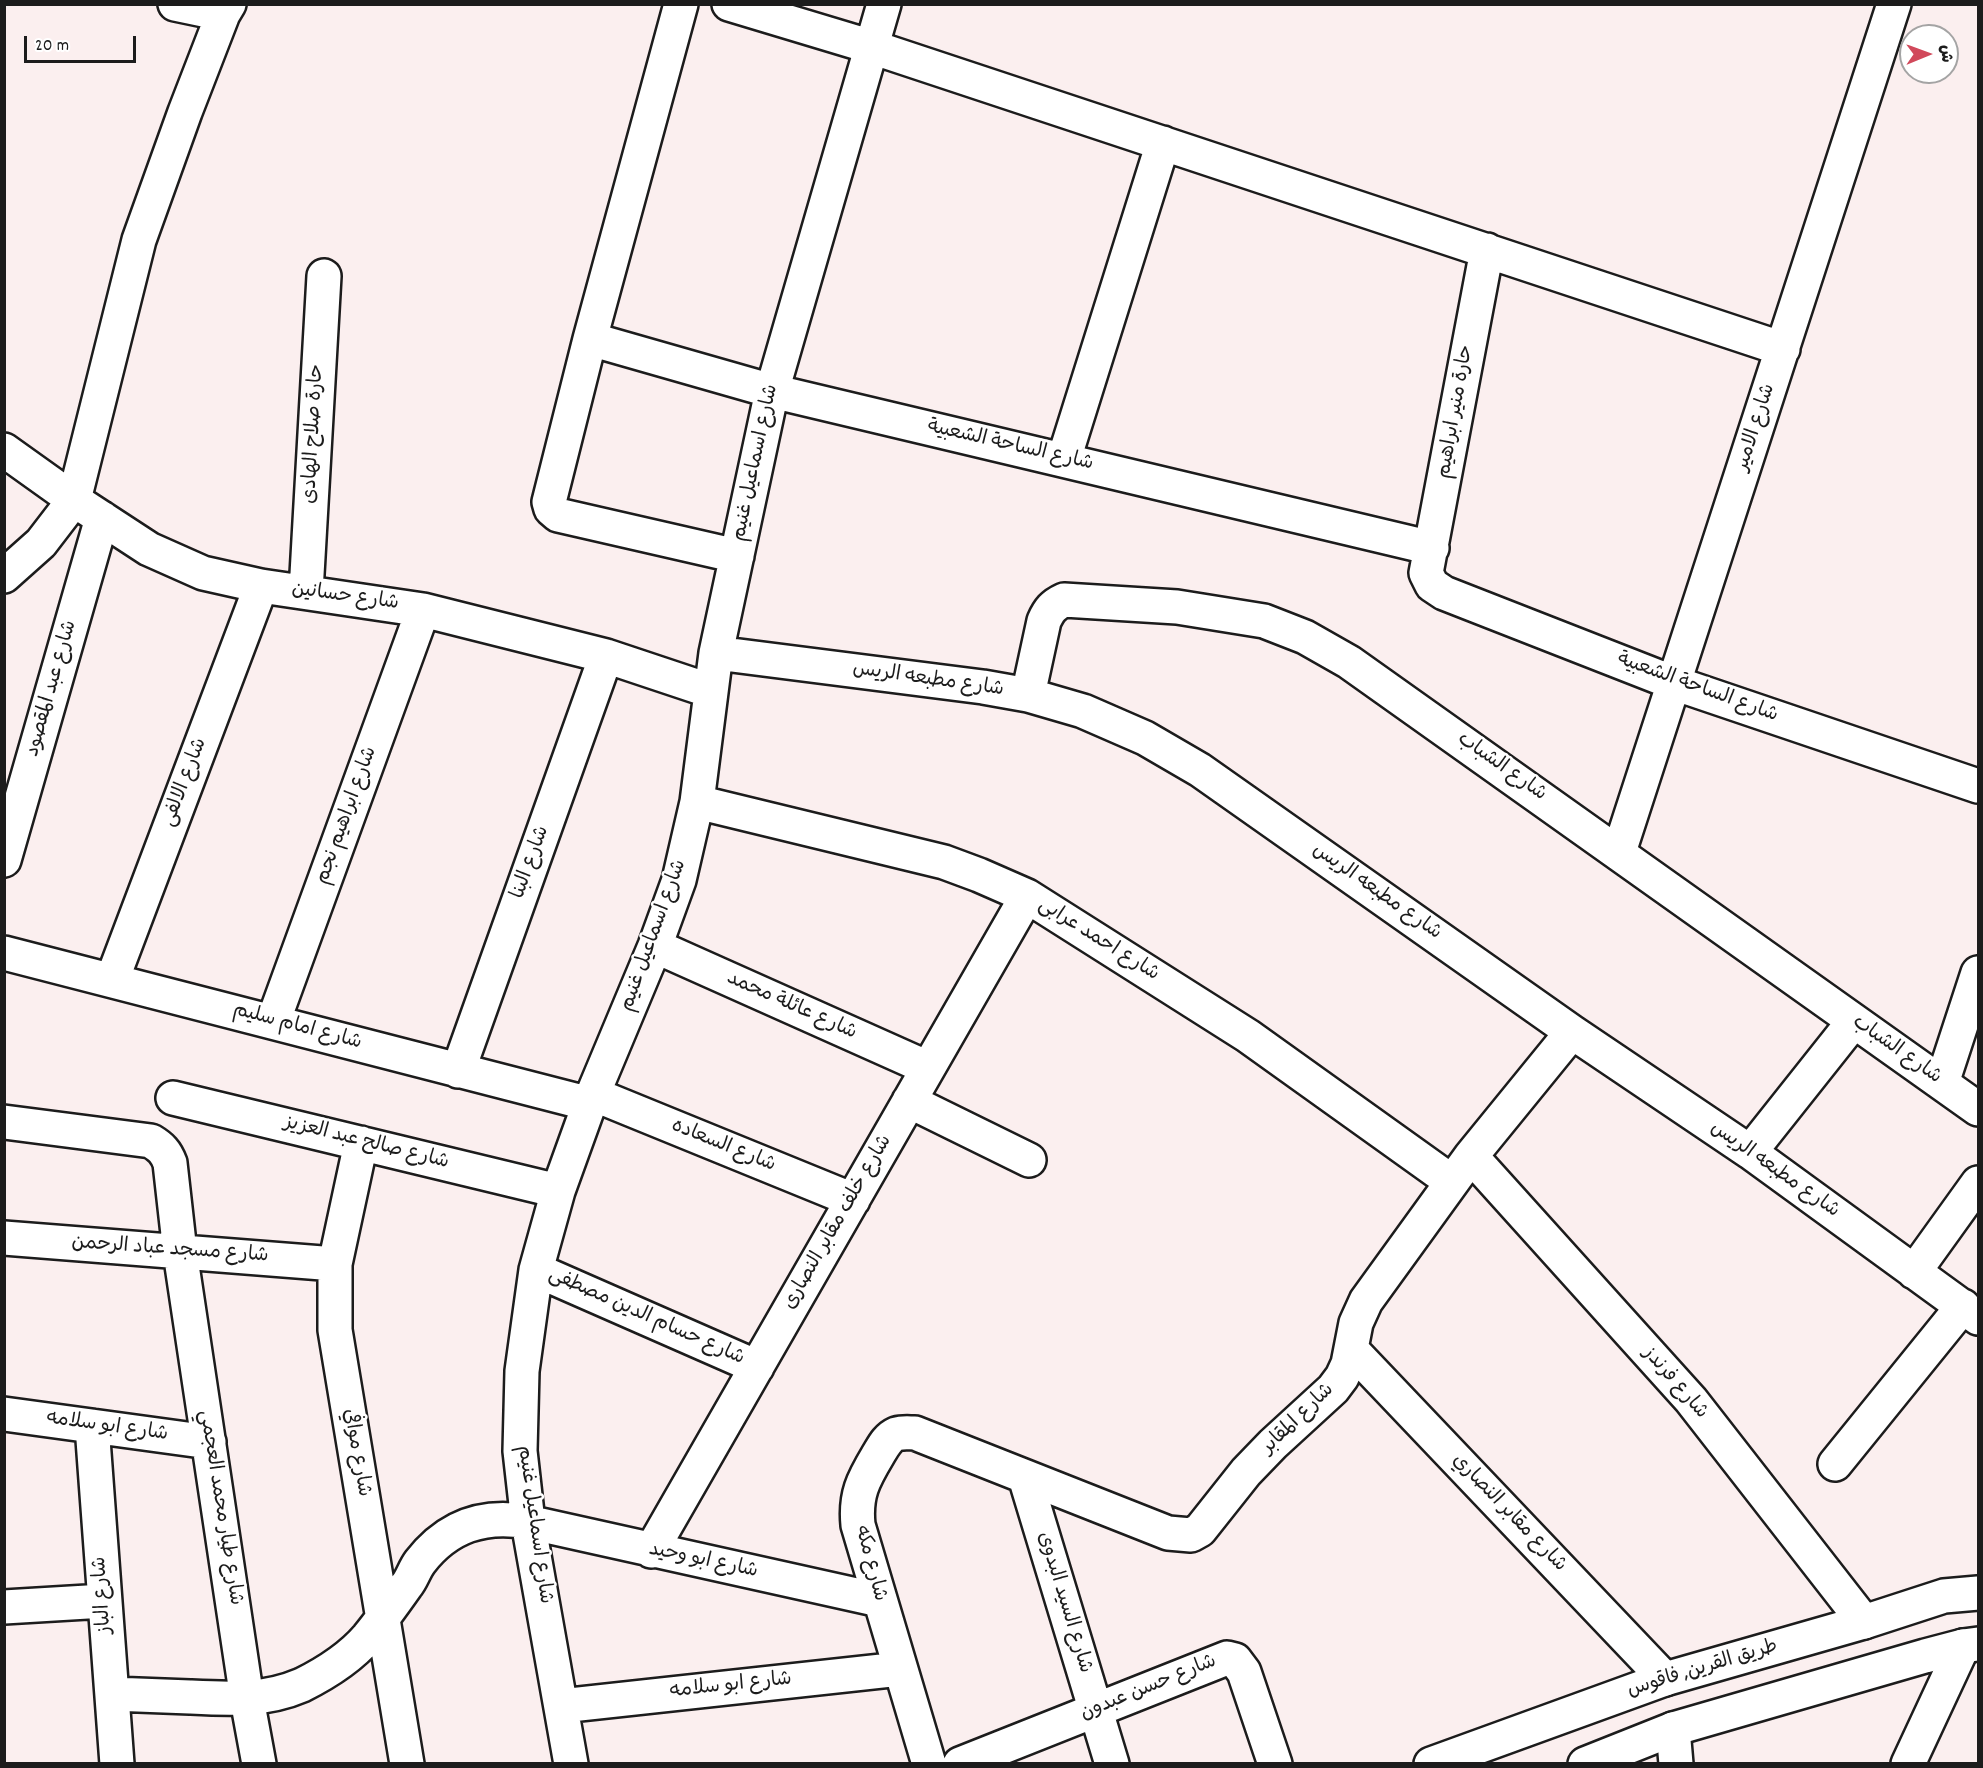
<!DOCTYPE html>
<meta charset="utf-8">
<style>
body{margin:0}
#map{position:relative;width:1983px;height:1768px;overflow:hidden;background:#fbefef;font-family:Dekko,"Playpen Sans Arabic",sans-serif}
canvas{display:block}
.frame{position:absolute;inset:0;border:6px solid #1c1c1c;pointer-events:none}
.north{position:absolute;left:1899px;top:24px;width:60px;height:60px;box-sizing:border-box;background:#fff;border:2px solid #a4a4a4;border-radius:50%;rotate:89deg;font-size:16px;font-weight:700;line-height:24px;text-align:center;color:#1c1c1c}
.north::after{content:'';display:block;margin:auto;width:21px;height:27px;background:#d1495b;clip-path:polygon(50% 0,100% 100%,50% 72%,0 100%)}
.scale{position:absolute;left:24px;top:36px;width:112px;height:27px;box-sizing:border-box;border:3px solid #1c1c1c;border-top:0;padding-left:8px;font-size:18px;line-height:21px;white-space:nowrap;color:#1c1c1c;-webkit-text-stroke:4px #fff;paint-order:stroke}
</style>
<div id="map">
<canvas width="1983" height="1768"></canvas>
<div class="frame"></div>
<div class="north">ش</div>
<div class="scale">20 m</div>
</div>
<script>
const c = document.querySelector('canvas').getContext('2d');
c.lineJoin = 'round';
function stroke(path, color, width, dash) { c.strokeStyle = color; c.lineWidth = width; c.lineCap = dash ? 'butt' : 'round'; c.setLineDash(dash || []); c.stroke(path); }
function label(font, color, halo, rows, align = 'center') {
  c.font = font + ' Dekko,"Playpen Sans Arabic",sans-serif'; c.lineWidth = 5; c.setLineDash([]); c.textBaseline = 'middle'; c.strokeStyle = halo; c.fillStyle = color; for (const [text, x, y, turn = 0] of rows) {
    c.save(); c.translate(x, y); c.rotate((+turn || 0) * Math.PI / 180); c.textAlign = isNaN(turn) ? turn : align; if (halo) c.strokeText(text, 0, 0); c.fillText(text, 0, 0); c.restore();
  }
}
const street = new Path2D(`
 M175,4L223,14
 M681,4L590,339L549,502L551,509L558,515L737,556
 M729,4L872,47L1783,349
 M1487,250L1426,573L1432,585L1444,593L1674,683L1978,786
 M590,339L772,391L1432,548
 M4,450L74,500L149,549L203,573L261,586L423,610L606,656L711,691
 M1064,459L1163,143
 M4,576L41,543L74,500L139,240L185,112L223,14L229,4
 M306,592L324,276
 M716,653L983,687L1028,695L1083,711L1145,738L1200,770L1572,1032L1750,1152L1978,1318
 M1028,695L1044,621C1049,610 1053,605 1064,600L1177,607L1264,621L1305,637L1349,662L1978,1109
 M697,802L944,862L979,875L1027,896L1248,1036L1452,1182
 M1619,852L1894,4
 M4,860L102,518
 M655,946L928,1068
 M4,953L590,1104
 M112,980L261,586
 M273,1022L423,610
 M458,1071L606,656
 M1942,1083L1978,973
 M593,1094L853,1200
 M173,1098L558,1191
 M909,1101L1029,1160
 M4,1122L151,1141C161,1147 166,1152 170,1163L180,1252L247,1699L259,1764
 M361,1143L335,1264V1330L407,1764
 M1750,1152L1854,1021
 M1471,1156L1691,1400L1864,1622
 M4,1238L335,1264
 M536,1270L757,1367
 M1914,1272L1978,1183
 M1351,1349L1665,1679
 M4,1414L209,1442
 M92,1426L117,1764
 M1835,1464L1963,1306
 M1025,1477L1112,1764
 M651,1551L1027,896
 M4,1607L104,1601
 M112,1694C138,1695 164,1696 190,1697C229,1699 265,1701 302,1685C326,1673 350,1658 368,1637C381,1621 394,1603 406,1586C412,1579 414,1570 420,1562C448,1526 484,1514 528,1522L879,1600
 M561,1706L900,1669
 M1673,1729L1676,1764
 M571,1764L528,1522L520,1451L522,1371L536,1270L558,1191L593,1094L655,946L679,880L697,802L716,653L772,391L884,4
 M929,1764L858,1525C855,1495 863,1480 878,1455C883,1447 887,1438 896,1434C903,1432 909,1433 915,1433L1168,1533L1191,1535L1200,1530L1246,1472L1273,1444L1333,1389L1342,1377L1348,1364L1356,1323L1366,1301L1471,1156L1572,1032
 M960,1764L1227,1658L1235,1660L1244,1672L1275,1764
 M1908,1764L1963,1646`);
const secondary = new Path2D(`
 M1431,1764L1665,1679L1864,1622L1944,1596L1978,1593
 M1585,1764L1673,1729L1925,1656L1963,1646L1978,1644`);
stroke(street, '#1c1c1c', 38);
stroke(secondary, '#1c1c1c', 38);
stroke(street, '#fff', 33);
stroke(secondary, '#fff', 33);
label('20px', '#1c1c1c', '#fff', [
 ["حارة منير ابراهيم",1457,412,-80],
 ["شارع الامير",1757,428,-72],
 ["حارة صلاح الهادى",315,434,-87],
 ["شارع الساحة الشعبية",1010,447,13],
 ["شارع اسماعيل غنيم",757,463,-78],
 ["شارع حسانين",345,598,8],
 ["شارع مطبعه الريس",928,681,8],
 ["شارع عبد المقصود",53,689,-74],
 ["شارع الساحة الشعبية",1697,689,20],
 ["شارع الشباب",1501,768,35],
 ["شارع الالفى",186,783,-69],
 ["شارع ابراهيم نجم",348,816,-70],
 ["شارع البنا",532,863,-70],
 ["شارع مطبعه الريس",1376,893,35],
 ["شارع اسماعيل غنيم",655,936,-70],
 ["شارع احمد عرابى",1098,941,32],
 ["شارع عائلة محمد",791,1007,24],
 ["شارع امام سليم",297,1028,15],
 ["شارع الشباب",1896,1051,35],
 ["شارع صالح عبد العزيز",366,1144,14],
 ["شارع السعاده",723,1147,22],
 ["شارع مطبعه الريس",1774,1171,35],
 ["شارع خلف مقابر النصارى",839,1223,-60],
 ["شارع مسجد عباد الرحمن",170,1251,4],
 ["شارع حسام الدين مصطفى",646,1318,24],
 ["شارع فرندز",1674,1384,49],
 ["شارع المقابر",1299,1420,-44],
 ["شارع ابو سلامه",107,1428,8],
 ["شارع موافي",355,1453,80],
 ["شارع طيار محمد العجمي",219,1508,81],
 ["شارع مقابر النصاري",1508,1514,46],
 ["شارع اسماعيل غنيم",533,1525,82],
 ["شارع ابو وحيد",703,1562,12],
 ["شارع مكه",869,1564,75],
 ["شارع الباز",104,1595,-94],
 ["شارع السيد البدوى",1063,1603,73],
 ["طريق القرين, فاقوس",1703,1670,-17],
 ["شارع ابو سلامه",731,1687,-6],
 ["شارع حسن عبدون",1149,1689,-22]
]);
</script>
